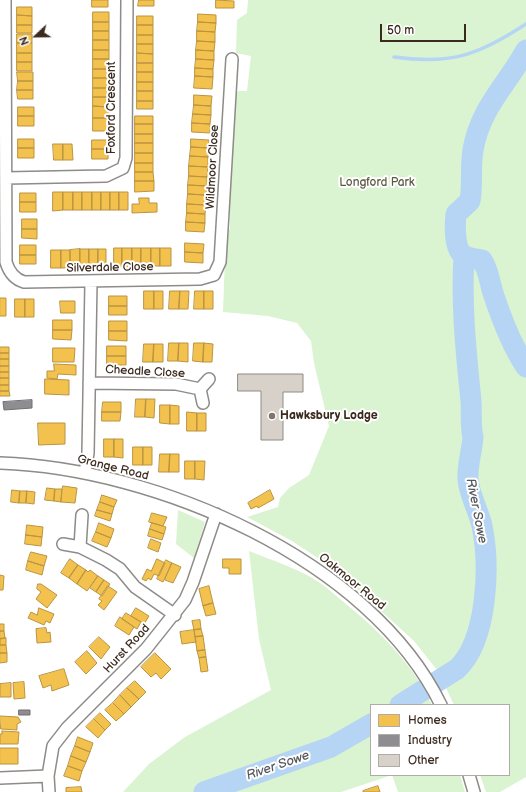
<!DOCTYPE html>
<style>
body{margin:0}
#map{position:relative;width:526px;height:792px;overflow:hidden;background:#fff;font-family:"Balsamiq Sans",sans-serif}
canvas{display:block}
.legend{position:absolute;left:370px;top:704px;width:140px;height:72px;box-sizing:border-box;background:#fff;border:1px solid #b1aaa5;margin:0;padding:5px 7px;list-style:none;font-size:12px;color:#3b2a1e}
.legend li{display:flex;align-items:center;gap:8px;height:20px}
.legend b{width:20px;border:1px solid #b1aaa5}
.north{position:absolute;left:16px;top:16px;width:40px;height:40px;-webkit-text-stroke:3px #fff;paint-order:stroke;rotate:248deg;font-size:11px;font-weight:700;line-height:16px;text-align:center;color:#3b2a1e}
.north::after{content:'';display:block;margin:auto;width:14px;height:18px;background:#3b2a1e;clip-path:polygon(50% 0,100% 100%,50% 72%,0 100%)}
.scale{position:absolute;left:380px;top:24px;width:86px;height:18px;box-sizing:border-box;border:2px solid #3b2a1e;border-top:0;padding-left:5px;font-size:12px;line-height:14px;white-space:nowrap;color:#3b2a1e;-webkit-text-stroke:3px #fff;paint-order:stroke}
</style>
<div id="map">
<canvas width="526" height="792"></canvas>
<ul class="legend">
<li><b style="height:11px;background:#f2c14e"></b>Homes</li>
<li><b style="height:11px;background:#8d8d92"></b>Industry</li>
<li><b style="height:11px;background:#d8d1c9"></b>Other</li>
</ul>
<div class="north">N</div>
<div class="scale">50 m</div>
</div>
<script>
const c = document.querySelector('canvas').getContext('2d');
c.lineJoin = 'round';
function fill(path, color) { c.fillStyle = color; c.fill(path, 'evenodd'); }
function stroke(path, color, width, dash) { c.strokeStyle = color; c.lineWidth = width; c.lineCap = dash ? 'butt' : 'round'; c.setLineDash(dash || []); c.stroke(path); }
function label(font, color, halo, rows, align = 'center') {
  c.font = font + ' "Balsamiq Sans",sans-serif'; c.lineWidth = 4; c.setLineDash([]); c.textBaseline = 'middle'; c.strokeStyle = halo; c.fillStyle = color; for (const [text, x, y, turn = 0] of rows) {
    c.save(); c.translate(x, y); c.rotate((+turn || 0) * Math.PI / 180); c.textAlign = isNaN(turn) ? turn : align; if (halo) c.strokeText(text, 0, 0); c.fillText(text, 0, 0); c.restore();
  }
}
fill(new Path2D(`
 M248,0H526V777L500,792H486L480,775H509V705H454L438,671L414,641L336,570L292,541L247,517L278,507L280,498L289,488L309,475L329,426L314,363L311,341L297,323L268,316L223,312L226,232L230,229V204L227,201L233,97L238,91H247L251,56L236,53L237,20L247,13Z
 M178,510L205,522L194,558L176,544Z
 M249,551C271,560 297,568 317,581C325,586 333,593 341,600C377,629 412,662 432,705H371V775H460L465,792H398L392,775L341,792H123L149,764L185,737L271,690L259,639Z`), '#daf3d0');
const homes = new Path2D(`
 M92,0H108V7H92Z
 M139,0H154V6H138Z
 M216,0L234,1V8H216Z
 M17,7H32V16L17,15Z
 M93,12H109V22H93Z
 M198,14L216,15V23L198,22Z
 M17,15L32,16V25H17Z
 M137,16H153V25H137Z
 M93,22H109V31H93Z
 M198,22L216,23L215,32L197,31Z
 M17,25H32V33H17Z
 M137,25H153V35H137Z
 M93,31H109V40H93Z
 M197,31L215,32V42L197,41Z
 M17,34H32V43H17Z
 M137,35H153V44H137Z
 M93,40H109V50H93Z
 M197,41L215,42L214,51L196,50Z
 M17,43H32V53H17Z
 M137,44H153V54L137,53Z
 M93,50H109V59H93Z
 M196,50L214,51V60L196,59Z
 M17,53H32V62H17Z
 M137,53L153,54V63H137Z
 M93,59H109V69H93Z
 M196,59L214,60L213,69L195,68Z
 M17,62H32V71H17Z
 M137,63H153V72H137Z
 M195,68L213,69V77L195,76Z
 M93,69H109V78H93Z
 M17,72H33V81H18Z
 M137,72H153V82H137Z
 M195,76L213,77L212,89L194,88Z
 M93,78H109V88H93Z
 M18,81H33V90H17Z
 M137,82H153V91H137Z
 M93,88H109V97H93Z
 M17,90H33V99H18Z
 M137,91H153V101H137Z
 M194,95L212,96L211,106L194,105Z
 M93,97H109V107L93,106Z
 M137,101H153V109H137Z
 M194,105L211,106V115L193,114Z
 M93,106L109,107V118H93Z
 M18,107H34V116H18Z
 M193,114L211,115L210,124L192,123Z
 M18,116H34V126H18Z
 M135,116H153V124H135Z
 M93,118H109V131H93Z
 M192,123L210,124V133L192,132Z
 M135,124H153V134H135Z
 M135,134H153V143H135Z
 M18,139H34V148H18Z
 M191,139L209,140V148L191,147Z
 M92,140H108V149H92Z
 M135,143H153V153H135Z
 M53,144H63V160H54Z
 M63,144H72L73,160H63Z
 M191,147L209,148L208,157L190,156Z
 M18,148H34V158H18Z
 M92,149H108V159H92Z
 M135,153H153V163H135Z
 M190,156L208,157V167L189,166Z
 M135,163H153V172H135Z
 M189,166L208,167L207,177L189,176Z
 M135,172H153L154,181H135Z
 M189,176L207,177V186L188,185Z
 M135,181H154V191L135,192Z
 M188,185L207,186L206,195L188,194Z
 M53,192H63V210L53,211Z
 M63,192H73V210H63Z
 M73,192H82V210H73Z
 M82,192H92V210H82Z
 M92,192H101V210H92Z
 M101,192H110V210H101Z
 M110,192H119V210H110Z
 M119,192H128V210H119Z
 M20,193H36V202H20Z
 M188,194L206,195V205L187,204Z
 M139,198H149V203H157V212L132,213V204H139Z
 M20,202H36V212H20Z
 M187,204L206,205L205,214L187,213Z
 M187,213L205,214V223L186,222Z
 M22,219H37V229H22Z
 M186,222L205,223L204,232L186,231Z
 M22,229H37V239L22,238Z
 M185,243L204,244L203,253L185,252Z
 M20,245H36V255H20Z
 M114,248H122V267H114Z
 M122,248H132V267H122Z
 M132,248H141V267H132Z
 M141,248H151V266L141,267Z
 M151,248H160V266H151Z
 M160,248H171V266H160Z
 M80,249V268H70V250Z
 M80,249H89V268H80Z
 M89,249H98V268H89Z
 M98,249H106V268H98Z
 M51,250H61V268H51Z
 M61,250H70V268H61Z
 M185,252L203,253V263L185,262Z
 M20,255H36V264H20Z
 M144,291H154V309H144Z
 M154,291H163V309H154Z
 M170,291H180L179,309H169Z
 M180,291H189L188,309H179Z
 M195,291H204V309H194Z
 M204,291H213V309H204Z
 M109,296H127V306H109Z
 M0,298H6V316H0Z
 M15,299H25V317H15Z
 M25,299H34V317H25Z
 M60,301H75V313H61Z
 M109,306H127V315H109Z
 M53,320H72V330H53Z
 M109,321H127V331H109Z
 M53,330H72L71,340L53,339Z
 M109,331H127V341L109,340Z
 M169,343H179L178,361H168Z
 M179,343H188V362L178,361Z
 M194,343H204L203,362L193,361Z
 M204,343L213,344L212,362H203Z
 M144,344H154L153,362H143Z
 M154,344H163V362H153Z
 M107,346H126V356H107Z
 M0,347H9V353H0Z
 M53,348H75L74,362H53Z
 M0,353H9V359H0Z
 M107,356H126V365H107Z
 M0,359H9V366H0Z
 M54,364L76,365V375L58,374L57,379L47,378V371H54Z
 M0,366H9V372H0Z
 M0,372H9V378H0Z
 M0,378H9V385H0Z
 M45,379L69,380V395L45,394Z
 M0,385H9V391H0Z
 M0,391H9L10,396H0Z
 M136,399H146L145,417H135Z
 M146,399H155L154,418L145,417Z
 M103,402H121V412H102Z
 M160,405H170V424L160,423Z
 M170,405L179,406V424H170Z
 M102,412H121L120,421H102Z
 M187,412L197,413V431H187Z
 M197,413H206V431H197Z
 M38,423H65V444L39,445Z
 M104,439H114V457H104Z
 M114,439H123V458L114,457Z
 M133,447H143V465H133Z
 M143,447H152V465H143Z
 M160,454H170L169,472H159Z
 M170,454H179V472H169Z
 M185,461H195V479H185Z
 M195,461H205L204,480L195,479Z
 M63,486L77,488L75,503L61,502Z
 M47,488L55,489L54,501L45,500Z
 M55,489H62L61,502L54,501Z
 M12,490L20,491L19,503L11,502Z
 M270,490L274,499L258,508L257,506L251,509L248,503Z
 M20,491H27L26,503H19Z
 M27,491L35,492L34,504L26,503Z
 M102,495L117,500L114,507L100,502Z
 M100,502L114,507L112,514L97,510Z
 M97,510L112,514L110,521L95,516Z
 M152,513L167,517L163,526L149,522Z
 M99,523L114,529L111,538L96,532Z
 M152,523L166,527L164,534L150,529Z
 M27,525L43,527L42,537L26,535Z
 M150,529L164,534L162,540L148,536Z
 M96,532L111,538L107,547L92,541Z
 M26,535L42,537L41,546L25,544Z
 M151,539L161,543L158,552L148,548Z
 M31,552L47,556L44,566L28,561Z
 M70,559L78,565L69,578L61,573Z
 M157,559L165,563L159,576L154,574L151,580L148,578L146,581L142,579L147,569L151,571Z
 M223,559H241V574H229V568H223Z
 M166,560L172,563L163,582L157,579Z
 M28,561L44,566L42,575L26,570Z
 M172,563L181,567L173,583L165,580Z
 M78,565L86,570L77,584L69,578Z
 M86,570L88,572L90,570L98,576L87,591L77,584Z
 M0,575L4,576L3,590H0Z
 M98,576L104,580L96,592L90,588Z
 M104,580L110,584L102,596L96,592Z
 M38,584H41L57,595L47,608L36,599L41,592L37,589Z
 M108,586L117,592L104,610L98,605L102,601L99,599Z
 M209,586L213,603L203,606L199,589Z
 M213,603L216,614L206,616L203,606Z
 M39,608L54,614L50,623L46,621L44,625L28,618L31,612L37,615Z
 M136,608L149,616L144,624L131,616Z
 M126,613L141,622L137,629L122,619Z
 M120,617L134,627L129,635L115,626Z
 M200,620L201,629L194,630L192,621Z
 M0,624H4V631H0Z
 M46,628L47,633L50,632L51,642L37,643L36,629Z
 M201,629L203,636L195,637L194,630Z
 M194,630L196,642L182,644L180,632Z
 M0,631H4L5,638L0,639Z
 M203,636L205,650L197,651L195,637Z
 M99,637L110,647L101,659L89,647Z
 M6,638V645H0V639Z
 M0,645H6L7,653H0Z
 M205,650L206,657L199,658L197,651Z
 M87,651L97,663L86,674L75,662Z
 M0,653H7V662L0,663Z
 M155,653L171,669L161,679L156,673L151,677L141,667Z
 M206,657L208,671L201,672L199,658Z
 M64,669L69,685L52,691L51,685L43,688L39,676Z
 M135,681L146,692L139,699L127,688Z
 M24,682L25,698L14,699L13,683Z
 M11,683V697H0V684Z
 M127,688L139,699L131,707L120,695Z
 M120,695L131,707L124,714L113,703Z
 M113,703L124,714L116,721L105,710Z
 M100,713L111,724L105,730L94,719Z
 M0,716L18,717L21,722L17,724V730L1,729Z
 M94,719L105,730L98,738L86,727Z
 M2,731L19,732L18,744H0V734H2Z
 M78,737L93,743L90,752L75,746Z
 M75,746L90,752L86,762L71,756Z
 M0,748H18V764H0Z
 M71,756L86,762L82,771L68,766Z
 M68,766L82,771L79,781L64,776Z
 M378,786L380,792H363V791Z
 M81,787L82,792H66V788Z`);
fill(homes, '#f2c14e');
stroke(homes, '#bb9440', 1);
const industry = new Path2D(`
 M32,400V408L4,410L3,402Z
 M19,710H30V715H19Z`);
fill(industry, '#8d8d92');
stroke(industry, '#746f6f', 1);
stroke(new Path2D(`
 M394,57C451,65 479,55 526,24`), '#b6d5f4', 3.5);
stroke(new Path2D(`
 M526,50C507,85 480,108 473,150C470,167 473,184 470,201L456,214C455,224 454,248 463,255C468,258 476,259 482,260C490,273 489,282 494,296C502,320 512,346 526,367
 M400,705L457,669C488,640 490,565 482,526C479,511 469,495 468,479C467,466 472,451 473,437C470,426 472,413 471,401C466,351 461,306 464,256
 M204,792L331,747L371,724`), '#b6d5f4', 21);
const building = new Path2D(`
 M238,374H303V392H283V440H261V391H238Z`);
fill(building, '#d8d1c9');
stroke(building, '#8e8b88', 1);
const street = new Path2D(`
 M5,0L6,262C9,272 14,279 24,282L200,279L214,275L220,262L232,59
 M6,178L106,176L123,168L126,158L127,0
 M89,383L176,384L200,389
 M203,403L200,389L209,379
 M0,463C155,468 370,559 441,705
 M85,473L88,453L91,282
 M63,544L80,547L106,560L120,569L135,587L175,615
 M80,547L82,515
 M469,775L474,792
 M0,778L48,776
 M49,792L48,776L53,746L67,728L146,649L185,600L193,582L216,514`);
stroke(street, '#8e8b88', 14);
stroke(street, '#fff', 11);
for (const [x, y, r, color] of [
 [272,416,4,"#80756d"]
]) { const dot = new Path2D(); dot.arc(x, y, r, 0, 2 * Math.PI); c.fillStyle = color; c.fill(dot); stroke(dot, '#fff', 1.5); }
label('12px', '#3b2a1e', '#fff', [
 ["Foxford Crescent",112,108,-90],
 ["Wildmoor Close",213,167,-87],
 ["Silverdale Close",110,268,-1],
 ["Cheadle Close",145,372,3],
 ["Grange Road",113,468,14],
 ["Oakmoor Road",352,582,39],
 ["Hurst Road",127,649,-47]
]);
label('12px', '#5b5a41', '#fff', [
 ["Longford Park",377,183]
]);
label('bold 12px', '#3b2a1e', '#fff', [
 ["Hawksbury Lodge",280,416]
], 'left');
label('italic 13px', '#57585d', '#fff', [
 ["River Sowe",476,511,79],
 ["River Sowe",278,766,-19]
]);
</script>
